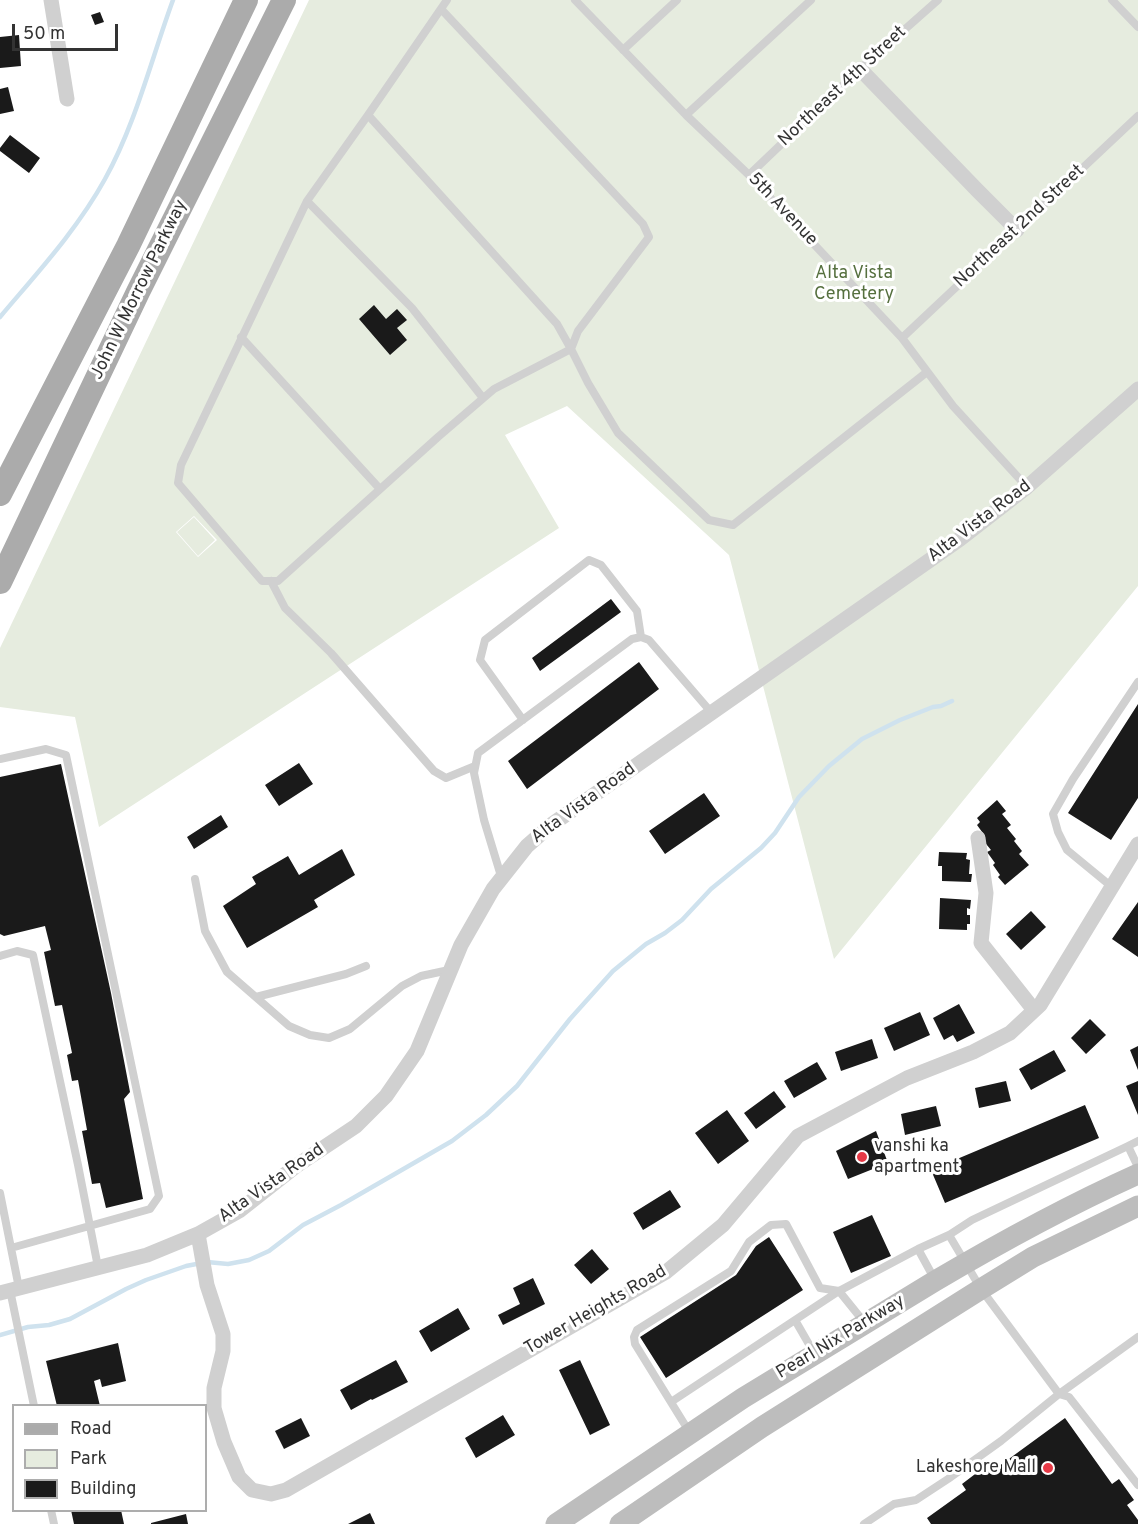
<!DOCTYPE html>
<style>
body{margin:0}
#map{position:relative;width:1138px;height:1524px;overflow:hidden;background:#fff;font-family:Overpass,sans-serif}
canvas{display:block}
.legend{position:absolute;left:12px;top:1404px;width:195px;height:108px;box-sizing:border-box;background:#fff;border:2px solid #adadad;margin:0;padding:8px 10px;list-style:none;font-size:18px;color:#333}
.legend li{display:flex;align-items:center;gap:12px;height:30px}
.legend b{width:30px;border:2px solid #adadad}
.scale{position:absolute;left:12px;top:24px;width:106px;height:27px;box-sizing:border-box;border:3px solid #333;border-top:0;padding-left:8px;font-size:18px;line-height:21px;white-space:nowrap;color:#333;-webkit-text-stroke:4px #fff;paint-order:stroke}
</style>
<div id="map">
<canvas width="1138" height="1524"></canvas>
<ul class="legend">
<li><b style="height:8px;background:#ababab"></b>Road</li>
<li><b style="height:16px;background:#e6ecdf"></b>Park</li>
<li><b style="height:16px;background:#1a1a1a"></b>Building</li>
</ul>
<div class="scale">50 m</div>
</div>
<script>
const c = document.querySelector('canvas').getContext('2d');
c.lineJoin = 'round';
function fill(path, color) { c.fillStyle = color; c.fill(path, 'evenodd'); }
function stroke(path, color, width, dash) { c.strokeStyle = color; c.lineWidth = width; c.lineCap = dash ? 'butt' : 'round'; c.setLineDash(dash || []); c.stroke(path); }
function label(font, color, halo, rows, align = 'center') {
  c.font = font + ' Overpass,sans-serif'; c.lineWidth = 6; c.setLineDash([]); c.textBaseline = 'middle'; c.strokeStyle = halo; c.fillStyle = color; for (const [text, x, y, turn = 0] of rows) {
    c.save(); c.translate(x, y); c.rotate((+turn || 0) * Math.PI / 180); c.textAlign = isNaN(turn) ? turn : align; if (halo) c.strokeText(text, 0, 0); c.fillText(text, 0, 0); c.restore();
  }
}
fill(new Path2D(`
 M309,0H1138V586L834,959L729,555L567,406L505,435L559,528L99,827L75,717L0,707V648ZM194,516L217,540L198,557L176,532Z
 M194,517L215,540L198,556L177,532Z`), '#e6ecdf');
stroke(new Path2D(`
 M0,317C37,273 77,230 105,179C136,123 151,60 173,0
 M0,1335L28,1327L49,1325L70,1319L126,1289L146,1280L186,1266L207,1262L228,1264L249,1260L269,1251L303,1225L341,1205L452,1141L486,1115L517,1086L570,1019L613,971L646,944L665,933L682,920L711,889L761,848L775,833L799,797L829,766L862,739L900,720L933,707L941,706L952,701`), '#cfe2ee', 4.5);
fill(new Path2D(`
 M100,12L104,22L95,25L91,15Z
 M19,35L21,66L0,68V37Z
 M8,87L14,111L0,114V89Z
 M10,135L40,158L29,173L0,151V148Z
 M374,305L386,319L397,309L407,320L397,328L407,340L390,355L359,319Z
 M611,599L621,612L540,671L532,658Z
 M639,662L659,689L527,789L508,761Z
 M1138,704V798L1111,840L1068,813Z
 M299,763L313,784L279,806L265,785Z
 M61,764L111,993L130,1092L124,1099L143,1199L106,1208L100,1183L92,1184L82,1131L87,1130L78,1080L72,1081L67,1055L72,1053L62,1005L55,1006L44,952L51,950L45,926L4,936L0,934V777Z
 M704,793L720,816L665,854L649,831Z
 M997,800L1006,811L1002,814L1011,825L1007,828L1016,839L1014,841L1022,851L1019,854L1029,865L1005,885L998,877L1000,875L993,865L995,863L987,852L991,850L982,839L985,836L977,825L980,822L977,818Z
 M221,815L228,827L194,849L187,837Z
 M342,849L355,875L314,900L318,907L247,948L223,906L256,884L252,877L288,856L299,875Z
 M939,852L967,853L966,859L970,860L969,874H972L971,882L942,881V866H938Z
 M940,898L971,900L970,909L967,908V915H970V924H967V930L939,929Z
 M1138,902V957L1112,939Z
 M1031,911L1046,927L1021,950L1006,934Z
 M959,1004L975,1033L957,1042L953,1035L944,1040L933,1018Z
 M920,1012L930,1035L894,1051L884,1028Z
 M1090,1019L1106,1035L1086,1054L1071,1038Z
 M872,1039L878,1058L841,1071L835,1052Z
 M1138,1046V1070L1130,1050Z
 M1054,1050L1066,1071L1031,1090L1019,1069Z
 M817,1062L827,1079L794,1098L784,1081Z
 M1006,1081L1011,1101L979,1108L975,1088Z
 M1138,1081V1115L1126,1086Z
 M774,1091L786,1107L756,1129L744,1113Z
 M1085,1105L1099,1138L945,1203L931,1170Z
 M936,1106L941,1126L905,1135L901,1114Z
 M727,1110L749,1141L718,1164L695,1133Z
 M876,1131L888,1163L848,1179L836,1151Z
 M670,1190L681,1207L643,1230L633,1213Z
 M872,1215L891,1256L851,1273L833,1232Z
 M769,1237L803,1290L666,1378L640,1337L736,1275L756,1246Z
 M592,1249L609,1269L591,1284L574,1265Z
 M533,1278L545,1304L503,1325L498,1315L520,1304L513,1288Z
 M458,1308L470,1329L431,1352L419,1331Z
 M118,1343L126,1381L102,1387L100,1379L94,1381L100,1406H57L46,1361Z
 M396,1360L408,1382L372,1400L371,1399L351,1410L340,1390Z
 M580,1360L610,1425L590,1435L559,1370Z
 M503,1415L515,1435L476,1458L465,1438Z
 M301,1418L310,1436L284,1449L275,1431Z
 M1065,1418L1112,1484L1119,1479L1134,1500L1127,1505L1138,1520V1524H931L927,1518L966,1490L962,1484L987,1465L991,1472Z
 M71,1510H121L124,1524H74Z
 M370,1513L375,1524H348Z
 M186,1514L188,1524H151V1523Z`), '#1a1a1a');
stroke(new Path2D(`
 M447,0L368,115L307,201L181,465L178,483L262,581H278L438,437L494,389L571,349L588,383L618,433L709,520L733,525L927,372
 M575,0L686,115L749,175L902,338L953,406L1027,487
 M1112,0L1138,27
 M441,9L643,224L649,237L578,331L571,349
 M623,50L677,0
 M368,115L557,324L571,349
 M686,115L811,0
 M749,175L860,69L938,0
 M307,201L412,308L483,398
 M241,337L380,489
 M902,338L1138,116
 M271,581L285,608L331,653L434,771L446,778L475,766
 M523,720L480,660L485,640L589,560L601,565L637,611L641,637
 M0,759L46,749L66,755L159,1196L150,1209L11,1248
 M501,876L484,820L474,773L478,753L632,639L641,637L649,640L711,712
 M195,879L205,931L227,972L289,1026L310,1035L329,1038L350,1029L402,986L421,976L449,970
 M1112,887L1067,850L1058,832L1053,814L1073,779L1138,682
 M0,956L17,951L33,955L78,1165L98,1267
 M256,997L346,974L366,966
 M1128,1146L1138,1141
 M0,1193L19,1288
 M949,1235L981,1289L1059,1394L1138,1337
 M918,1249L935,1280
 M10,1290L34,1406
 M864,1322L839,1291L918,1249L949,1235L972,1220L1128,1146L1138,1167
 M671,1402L795,1320
 M690,1433L635,1344L634,1337L637,1330L731,1271L749,1242L771,1225L786,1224L820,1288L839,1291L795,1320L814,1353
 M51,1510L54,1524
 M864,1524L894,1504L916,1500L948,1479L1001,1441L1059,1394L1069,1397L1138,1485`), '#d0d0d0', 8);
stroke(new Path2D(`
 M51,0L67,99
 M860,69L977,190L1017,230
 M978,838L986,893L981,943L1034,1010
 M198,1234L207,1285L223,1334V1351L214,1388V1408L224,1442L239,1477L252,1490L271,1494L286,1490L666,1272L723,1225L798,1136L907,1078L973,1052L1010,1033L1040,1005L1138,844
 M0,1293L147,1255L198,1234L239,1211L296,1166L356,1126L386,1096L417,1051L461,945L493,889L527,846L551,825L960,539L1027,487L1138,389`), '#d0d0d0', 15);
stroke(new Path2D(`
 M556,1524L743,1398L935,1281C1001,1242 1069,1205 1138,1174
 M620,1524L762,1427L981,1289L1033,1257L1138,1206`), '#bdbdbd', 21);
stroke(new Path2D(`
 M0,494L128,246L246,0
 M0,582L138,292L284,0`), '#ababab', 24);
for (const [x, y, r, color] of [
 [862,1157,6,"#e63946"],
 [1048,1468,6,"#e63946"]
]) { const dot = new Path2D(); dot.arc(x, y, r, 0, 2 * Math.PI); c.fillStyle = color; c.fill(dot); stroke(dot, '#fff', 2); }
label('18px', '#333', '#fff', [
 ["Northeast 4th Street",843,87,-43],
 ["5th Avenue",782,210,47],
 ["Northeast 2nd Street",1020,227,-43],
 ["John W Morrow Parkway",140,290,-64],
 ["Alta Vista Road",980,522,-37],
 ["Alta Vista Road",584,804,-36],
 ["Alta Vista Road",272,1184,-35],
 ["Tower Heights Road",596,1311,-30],
 ["Pearl Nix Parkway",841,1338,-31]
]);
label('18px', '#56703f', '#fff', [
 ["Alta Vista",854,274],
 ["Cemetery",854,295]
]);
label('18px', '#333', '#fff', [
 ["vanshi ka",874,1147],
 ["apartment",874,1168],
 ["Lakeshore Mall",1036,1468,"right"]
], 'left');
</script>
